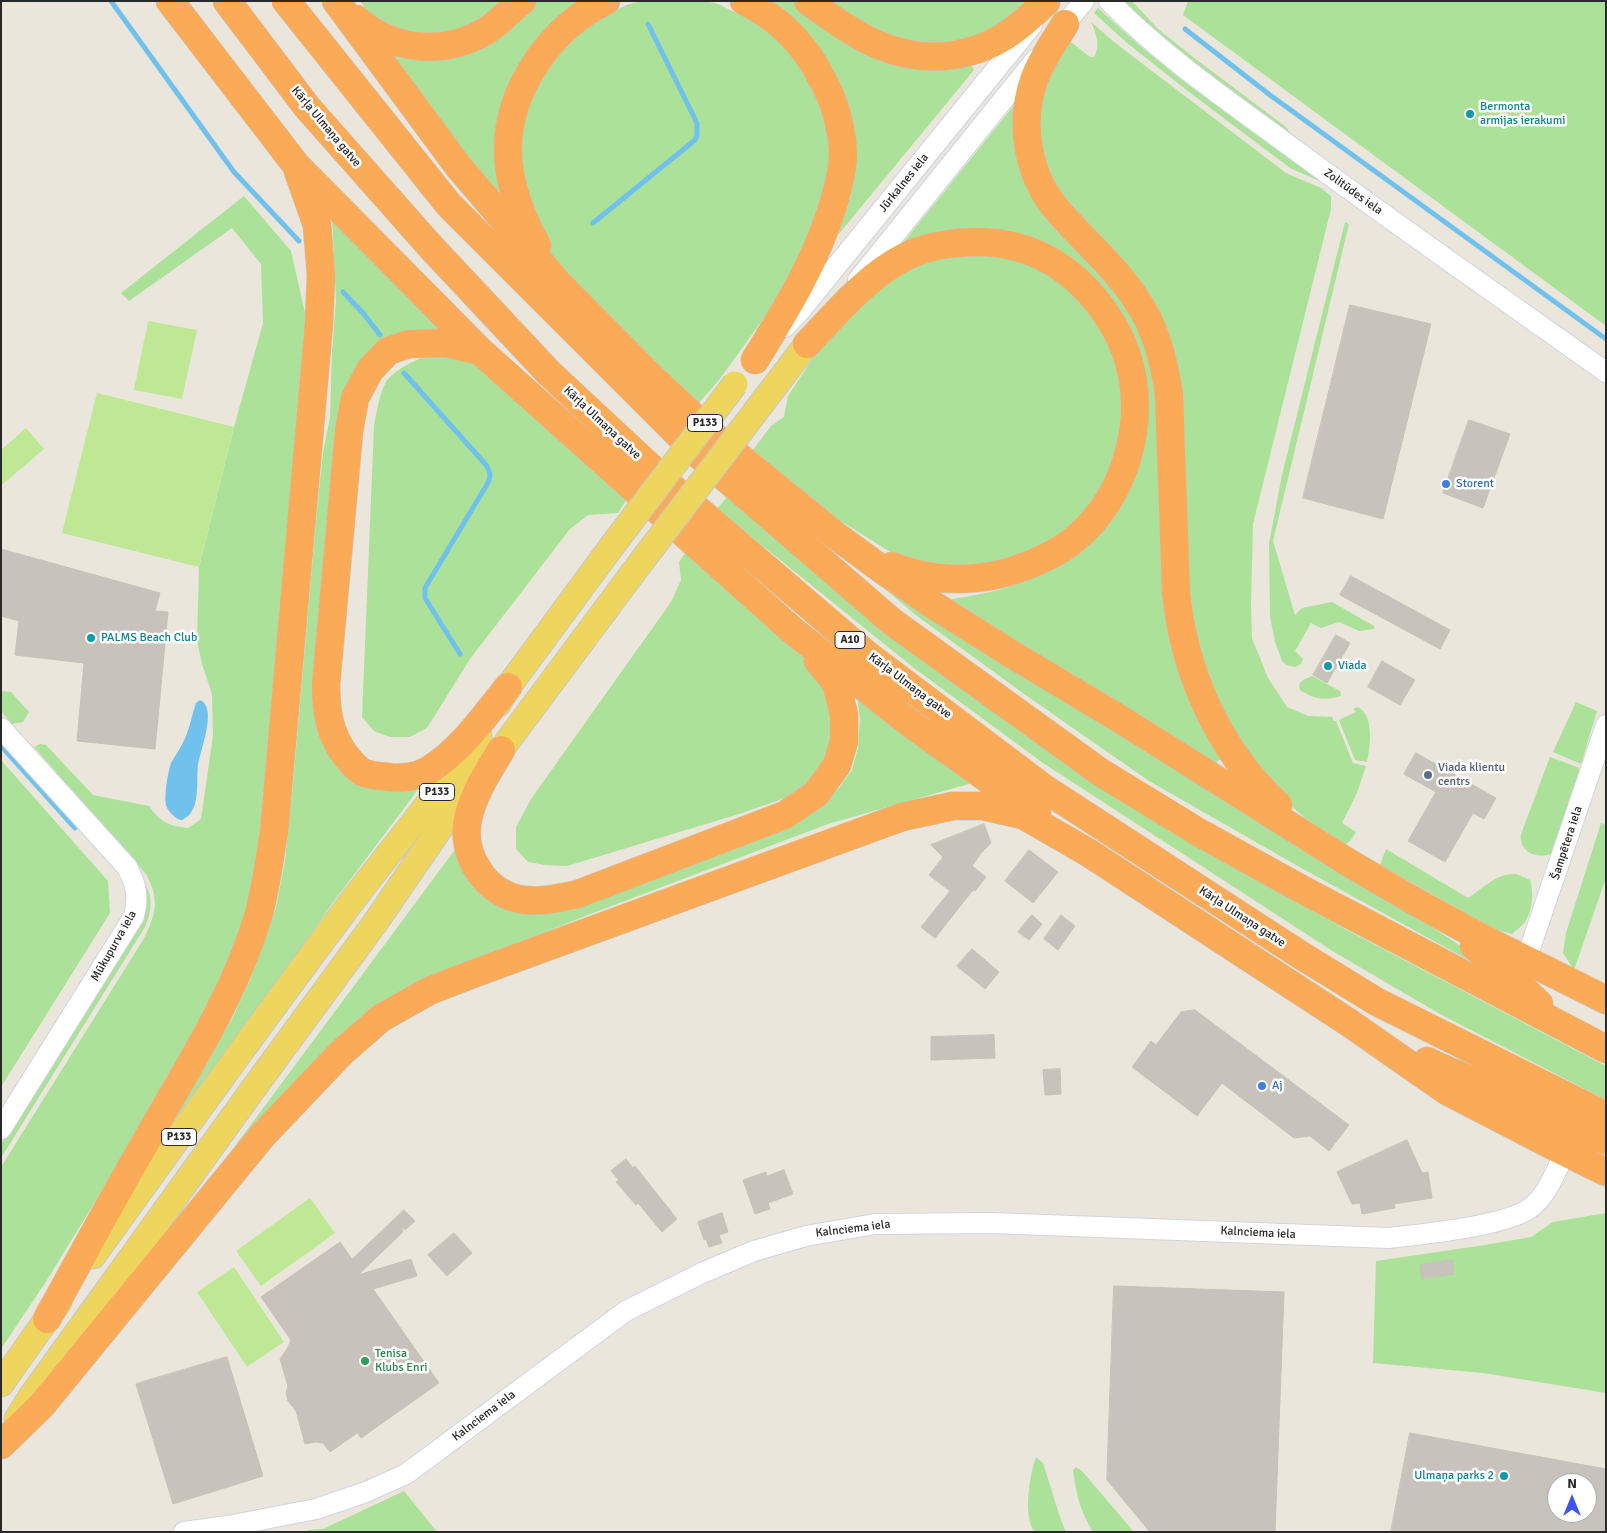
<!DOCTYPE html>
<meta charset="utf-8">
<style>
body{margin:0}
#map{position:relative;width:1607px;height:1533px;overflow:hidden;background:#ebe6db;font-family:Signika,sans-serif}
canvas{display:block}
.frame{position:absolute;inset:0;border:2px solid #292929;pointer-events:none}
.north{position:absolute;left:1547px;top:1473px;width:50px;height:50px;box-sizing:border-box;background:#fff;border:1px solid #a9a9a9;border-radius:50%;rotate:0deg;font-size:14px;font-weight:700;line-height:20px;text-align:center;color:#292929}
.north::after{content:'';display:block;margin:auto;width:18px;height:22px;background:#3e53f6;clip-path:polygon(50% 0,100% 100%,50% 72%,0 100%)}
</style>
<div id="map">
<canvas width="1607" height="1533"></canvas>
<div class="frame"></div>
<div class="north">N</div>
</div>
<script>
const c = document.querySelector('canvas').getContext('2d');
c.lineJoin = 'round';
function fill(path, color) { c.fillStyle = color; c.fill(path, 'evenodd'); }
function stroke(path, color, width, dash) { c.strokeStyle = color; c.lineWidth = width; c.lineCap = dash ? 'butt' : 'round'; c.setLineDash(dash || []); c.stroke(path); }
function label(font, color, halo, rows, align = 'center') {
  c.font = font + ' Signika,sans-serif'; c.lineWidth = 5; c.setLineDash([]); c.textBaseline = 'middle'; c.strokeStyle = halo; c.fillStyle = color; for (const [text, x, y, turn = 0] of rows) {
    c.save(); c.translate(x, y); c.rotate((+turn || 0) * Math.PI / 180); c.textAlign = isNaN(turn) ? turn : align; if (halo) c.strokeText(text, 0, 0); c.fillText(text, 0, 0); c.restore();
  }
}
fill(new Path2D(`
 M360,1H506L465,31L424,37L376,22Z
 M536,1H584L551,25L502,203L391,59L399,54L522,13Z
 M642,1H705L718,4L752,21L767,31L787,49L803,68L818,97L831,132L830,160L825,193L795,271L772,307L719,380L698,404L620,334L557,261L548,249L526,196L520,147L524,124L533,94L552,60L588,26L607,14L629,4Z
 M767,1H795L853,44L969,61L974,70L838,235L851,195L853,180L855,154Z
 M824,1H1030L1017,16L962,44H899Z
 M1123,1H1132L1158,29L1193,57L1286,127L1295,139L1160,37Z
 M1188,1H1606V326L1183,15Z
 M1098,8L1140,46L1178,77L1318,179L1317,180L1290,168L1189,92L1127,43L1094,13Z
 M1091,22L1114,42L1286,173L1321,188L1331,196V209L1253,524L1251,605L1252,638L1268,678L1287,707L1308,716L1332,717L1334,721H1336L1353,763L1366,766L1357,793L1342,823L1356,832L1351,840L1346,844H1337L1324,835L1288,803L1220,714L1188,615L1178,388L1068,210L1040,157L1039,96L1064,43L1068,45L1071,42L1090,57H1094C1101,46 1096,33 1091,22Z
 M1015,104L1017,130L1118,289L1154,360L1164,483L1221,759L1217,762L1213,763L951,601L952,599C986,594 1017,587 1048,571L1146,429L1074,262L902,244Z
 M244,196L291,251L306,317L267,811L250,900L235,947L207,1013L128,1148L47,1280L1,1349V1167L143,940C156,915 160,900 146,874L34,747L40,744L46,745L93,795L149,806C160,822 169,826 188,828L201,819L213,736L212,694L202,664L197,641L199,567L234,427L263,323L261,264L232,228L129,301L121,293Z
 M332,218L446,328L372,357L319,734L417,791L332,904L161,1146L154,1145L216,1046L232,1019L251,978L276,908L285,860L292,794L318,500L323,453L330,417L332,352L336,300Z
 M1345,222L1349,224L1273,541L1295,615L1302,608L1332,602L1374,626L1375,629L1359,631L1339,622L1321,628L1311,623L1295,651L1303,659L1301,664L1295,667L1286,665L1282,661L1275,642L1270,616L1269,543L1282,475Z
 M963,255L1009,257L1041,270L1076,296L1107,337L1117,359L1123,404L1118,447L1109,476L1092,504L1056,540L1024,557L981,568L918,564L890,552L828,513L750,454L771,426L784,417L788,396L813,358L852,312L885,284L921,263Z
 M443,354L473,362L629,496L618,513L588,515L570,529L470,659L427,728L410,737H390L374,731L362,717L374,425C377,411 379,396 385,384C391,371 418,358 431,355C435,354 439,354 443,354Z
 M727,497L1213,855L1345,929L1606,1066V1100L1440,1014L1334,952L1043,763L914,668L717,509Z
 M689,547L795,645L828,686L836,725L825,764L807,784L788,797L739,814L567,866L545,865L528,862L516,849V827L531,799L671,602L681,580L679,562Z
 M859,567L1405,909L1474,955L1473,960L1470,961L1296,865L1149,781L1027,696L917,616Z
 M1312,676L1340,691L1341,696C1325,701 1313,699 1300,690C1297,681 1305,679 1312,676Z
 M1,691L11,692L29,712L23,722L12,724L1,711Z
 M857,694L972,783L828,824L588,915L435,976L212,1177L457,847L510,907L820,807L839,788L852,770L858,747L860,719Z
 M1576,702L1597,711L1581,764L1553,752Z
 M1357,707C1375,714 1370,748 1367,762L1355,760L1339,720L1356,712L1353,709Z
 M1550,757L1577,767L1580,770L1551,854C1536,859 1519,852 1521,834Z
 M1,760L108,881L110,913L1,1087Z
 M1601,823L1606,825V878L1574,970L1563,953L1566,933Z
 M1386,849L1468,898C1482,889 1497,873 1515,874C1520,875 1525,878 1530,880C1534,894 1533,911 1524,923C1521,927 1515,931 1512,934L1494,929L1380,865Z
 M140,875C152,893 154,906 145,927L1,1158V1144L140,922C148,904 148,893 140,875Z
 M1606,1213V1393L1483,1373L1373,1363L1376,1261L1485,1245L1531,1237L1553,1222Z
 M1036,1457L1043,1463L1060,1517L1066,1532H1035C1022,1518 1030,1473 1036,1457Z
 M1076,1467L1082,1471L1134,1532H1093C1080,1511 1076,1494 1073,1470Z
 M404,1491L437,1532H308V1530L323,1529Z`), '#ace199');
fill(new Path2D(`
 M148,321L197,330L182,399L134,390Z
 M97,393L234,427L199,567L62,533Z
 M26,428L44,449L3,484L1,483V450Z
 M310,1198L335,1233L261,1286L236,1251Z
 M234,1267L284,1342L247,1367L197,1292Z`), '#bfe894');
fill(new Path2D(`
 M200,700C218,707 200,751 198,765C196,779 201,810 185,818C183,820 181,821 178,819C174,817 167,810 166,805C164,796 168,771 171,763C176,754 182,746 186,736C190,726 192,714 196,703Z`), '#70c2ec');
stroke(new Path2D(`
 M111,1L234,172L299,241
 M1185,29L1270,95L1606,339
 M593,223L695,140L697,135V123L648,24
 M343,292L363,313L380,335
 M404,373L487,466L490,474L489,481L425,588V598L460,654
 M1,746L75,828`), '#70c2ec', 5);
const building = new Path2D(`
 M1350,305L1431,324L1383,519L1303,498Z
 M1469,420L1510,434L1483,508L1443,493Z
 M1,549L160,593L155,611L168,612L155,749L77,741L84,663L15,655L19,621L1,616Z
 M1351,576L1450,630L1440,649L1340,595Z
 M1336,635L1350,643L1327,683L1313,675Z
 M1382,661L1415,680L1400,705L1368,687Z
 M1416,753L1496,798L1484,819L1473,813L1445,862L1408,841L1436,792L1404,774Z
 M984,824L991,843L981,853L972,866L986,877L975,891L973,890L935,938L921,927L950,891L929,875L943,857L931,845Z
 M1029,850L1058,872L1033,903L1005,881Z
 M1032,915L1042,924L1029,940L1018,932Z
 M1061,915L1075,926L1058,950L1044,939Z
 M972,949L999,972L985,989L957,966Z
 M1195,1010L1349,1125L1329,1151L1310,1136L1294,1138L1222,1083L1197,1116L1132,1067L1151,1041L1156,1045L1181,1012Z
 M994,1035L995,1058L931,1060V1037Z
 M1060,1069L1061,1094L1045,1095L1043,1070Z
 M1407,1140L1422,1173L1428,1172L1432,1198L1394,1204L1395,1208L1362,1214L1360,1203L1352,1204L1337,1172Z
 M626,1159L633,1168L635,1166L677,1219L662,1232L638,1203L636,1205L616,1182L619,1180L611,1171Z
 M784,1170L793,1194L768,1203L770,1209L755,1214L743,1180L766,1172L767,1176Z
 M404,1210L415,1221L405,1230L401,1226L403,1232L358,1275L411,1259L417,1276L373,1289L439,1383L361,1438L357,1433L330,1452L323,1443L315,1442L305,1444L296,1411L288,1401L286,1393L288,1386L280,1359L287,1349L291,1340L261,1297L340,1242L352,1259Z
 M722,1213L728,1232L719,1235L722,1243L709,1247L706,1239L704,1240L698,1222Z
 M454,1233L472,1253L447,1276L428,1255Z
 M1452,1260L1454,1274L1422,1279L1420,1265Z
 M1114,1286L1284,1292L1275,1532H1150L1107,1480Z
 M227,1357L263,1476L173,1504L136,1384Z
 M1410,1433L1606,1469V1532H1391ZM1557,1483H1587V1513H1557Z`);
fill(building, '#c7c2bb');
stroke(building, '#c7c2b5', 1);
const minor = new Path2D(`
 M1109,1C1166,59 1233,104 1298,152C1400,227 1503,299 1606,372
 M1056,35L1084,1
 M858,280L1036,59
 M785,327L800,311L1032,25
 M1,728L127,867C136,884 139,897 134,916L1,1129
 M1526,960L1606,725
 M184,1532L228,1526L316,1509L366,1492L406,1474L626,1311L702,1273L754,1251L806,1236L875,1224L992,1223L1389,1238C1421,1234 1513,1226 1534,1205C1549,1191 1556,1171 1565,1152`);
const major = new Path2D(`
 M762,403L807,344
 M498,704L508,687L612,546
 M93,1256C181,1134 268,1012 359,892C399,840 441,790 479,736
 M1,1384L59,1302
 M17,1419L30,1398L256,1085L375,923L467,789L480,772L501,750L638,566`);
const highway = new Path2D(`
 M170,1L296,165L480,351L793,631L911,724L1037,814
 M227,1L307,107L430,246L549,373L677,492L866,654L1045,789L1299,954L1377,1002L1606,1116
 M286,1L449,205L698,454L891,621L1100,772L1198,832L1303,890L1606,1049
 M336,1L458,166L558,283L651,377L716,438L835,535L884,571L935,606L1013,655L1120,719L1349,863L1414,901L1478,936L1606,1000
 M744,1C778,18 804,43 821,77C834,99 842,127 843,153C843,170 838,188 833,205C816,261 786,310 755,360
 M808,1C854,35 895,64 955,55C970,52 985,48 998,40C1016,31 1031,15 1046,2
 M356,19C393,51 444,56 486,31C499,23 509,11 522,1
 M1065,24C1054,42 1041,60 1034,80C1019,124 1027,176 1059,212C1084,241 1115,267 1136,299C1156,328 1164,361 1169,395L1176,592C1184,672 1218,750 1278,805
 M537,245C522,219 509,185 508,154C506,91 550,28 606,1
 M807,344C836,314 865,278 903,258C927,245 954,242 981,242C1023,243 1059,260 1088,291C1105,310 1119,331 1127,356C1148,419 1126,497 1075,539C1061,551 1045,558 1029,565C984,583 936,584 892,566
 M480,351L446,343L409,344L388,351L370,370L355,398L349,431L326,684C326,711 329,734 346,756C350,761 356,768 362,772C370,776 380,776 388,777C401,779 417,777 429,770C462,749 484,717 508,687
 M501,750C488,772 473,794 468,819C460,856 487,896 525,900C543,902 560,898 578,894L785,815L816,794L837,765L844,741V715L836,683L818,661
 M1474,946L1497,964L1539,1004
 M1427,1061C1455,1075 1486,1085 1515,1098C1545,1112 1573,1130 1606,1140
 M47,1319C80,1260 111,1201 145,1143C186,1070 233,999 258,917C266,889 269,860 274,832L319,323L321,275L317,225L298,171
 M1,1445L42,1405L263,1135L342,1052L381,1018L429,991L470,975L902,817L953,806H983L1023,815L1089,853L1210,932L1348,1022L1447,1091L1565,1152L1606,1172`);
stroke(minor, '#d1d3e2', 22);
stroke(major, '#c7c7c7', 27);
stroke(highway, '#c7c7c7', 29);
stroke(minor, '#fff', 20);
stroke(major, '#eed65e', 25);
stroke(highway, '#fbaa57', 28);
const majorBridge = new Path2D(`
 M612,546L735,384
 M638,566L762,403`);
stroke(majorBridge, '#c7c7c7', 27, []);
stroke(majorBridge, '#eed65e', 25);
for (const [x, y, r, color] of [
 [1470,114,5,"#0f9aa8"],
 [1446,484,5,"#3f7fe0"],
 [91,638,5,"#0f9aa8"],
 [1328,666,5,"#0f9aa8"],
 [1428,775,5,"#5c6f8a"],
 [1262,1086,5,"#3f7fe0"],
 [365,1361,5,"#2e9e5b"],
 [1504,1476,5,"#0f9aa8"]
]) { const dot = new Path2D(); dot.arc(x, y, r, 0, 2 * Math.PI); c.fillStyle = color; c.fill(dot); stroke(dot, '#fff', 2); }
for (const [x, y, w] of [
 [705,423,35],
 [850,640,30],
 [437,792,35],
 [179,1137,35]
]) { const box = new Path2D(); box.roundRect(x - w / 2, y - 8.5, w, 17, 4); c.fillStyle = '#fff'; c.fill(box); stroke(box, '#292929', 1); }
label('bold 11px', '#292929', null, [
 ["P133",705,423],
 ["A10",850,640],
 ["P133",437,792],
 ["P133",179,1137]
]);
label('12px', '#0d838f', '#fff', [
 ["Bermonta",1480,107],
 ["armijas ierakumi",1480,121],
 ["PALMS Beach Club",101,638],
 ["Viada",1338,666],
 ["Ulmaņa parks 2",1494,1476,"right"]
], 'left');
label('12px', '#292929', '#fff', [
 ["Kārļa Ulmaņa gatve",326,127,50],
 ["Jūrkalnes iela",904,183,-51],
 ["Zolitūdes iela",1353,192,36],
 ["Kārļa Ulmaņa gatve",602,423,43],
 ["Kārļa Ulmaņa gatve",910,686,37],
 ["Šampētera iela",1567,843,-72],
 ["Kārļa Ulmaņa gatve",1242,917,33],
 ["Mūkupurva iela",114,946,-60],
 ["Kalnciema iela",853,1229,-7],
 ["Kalnciema iela",1258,1233,3],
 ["Kalnciema iela",484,1416,-37]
]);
label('12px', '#366cbe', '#fff', [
 ["Storent",1456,484],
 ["Aj",1272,1086]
], 'left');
label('12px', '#4e5e75', '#fff', [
 ["Viada klientu",1438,768],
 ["centrs",1438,782]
], 'left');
label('12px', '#27864d', '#fff', [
 ["Tenisa",375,1354],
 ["Klubs Enri",375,1368]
], 'left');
</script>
